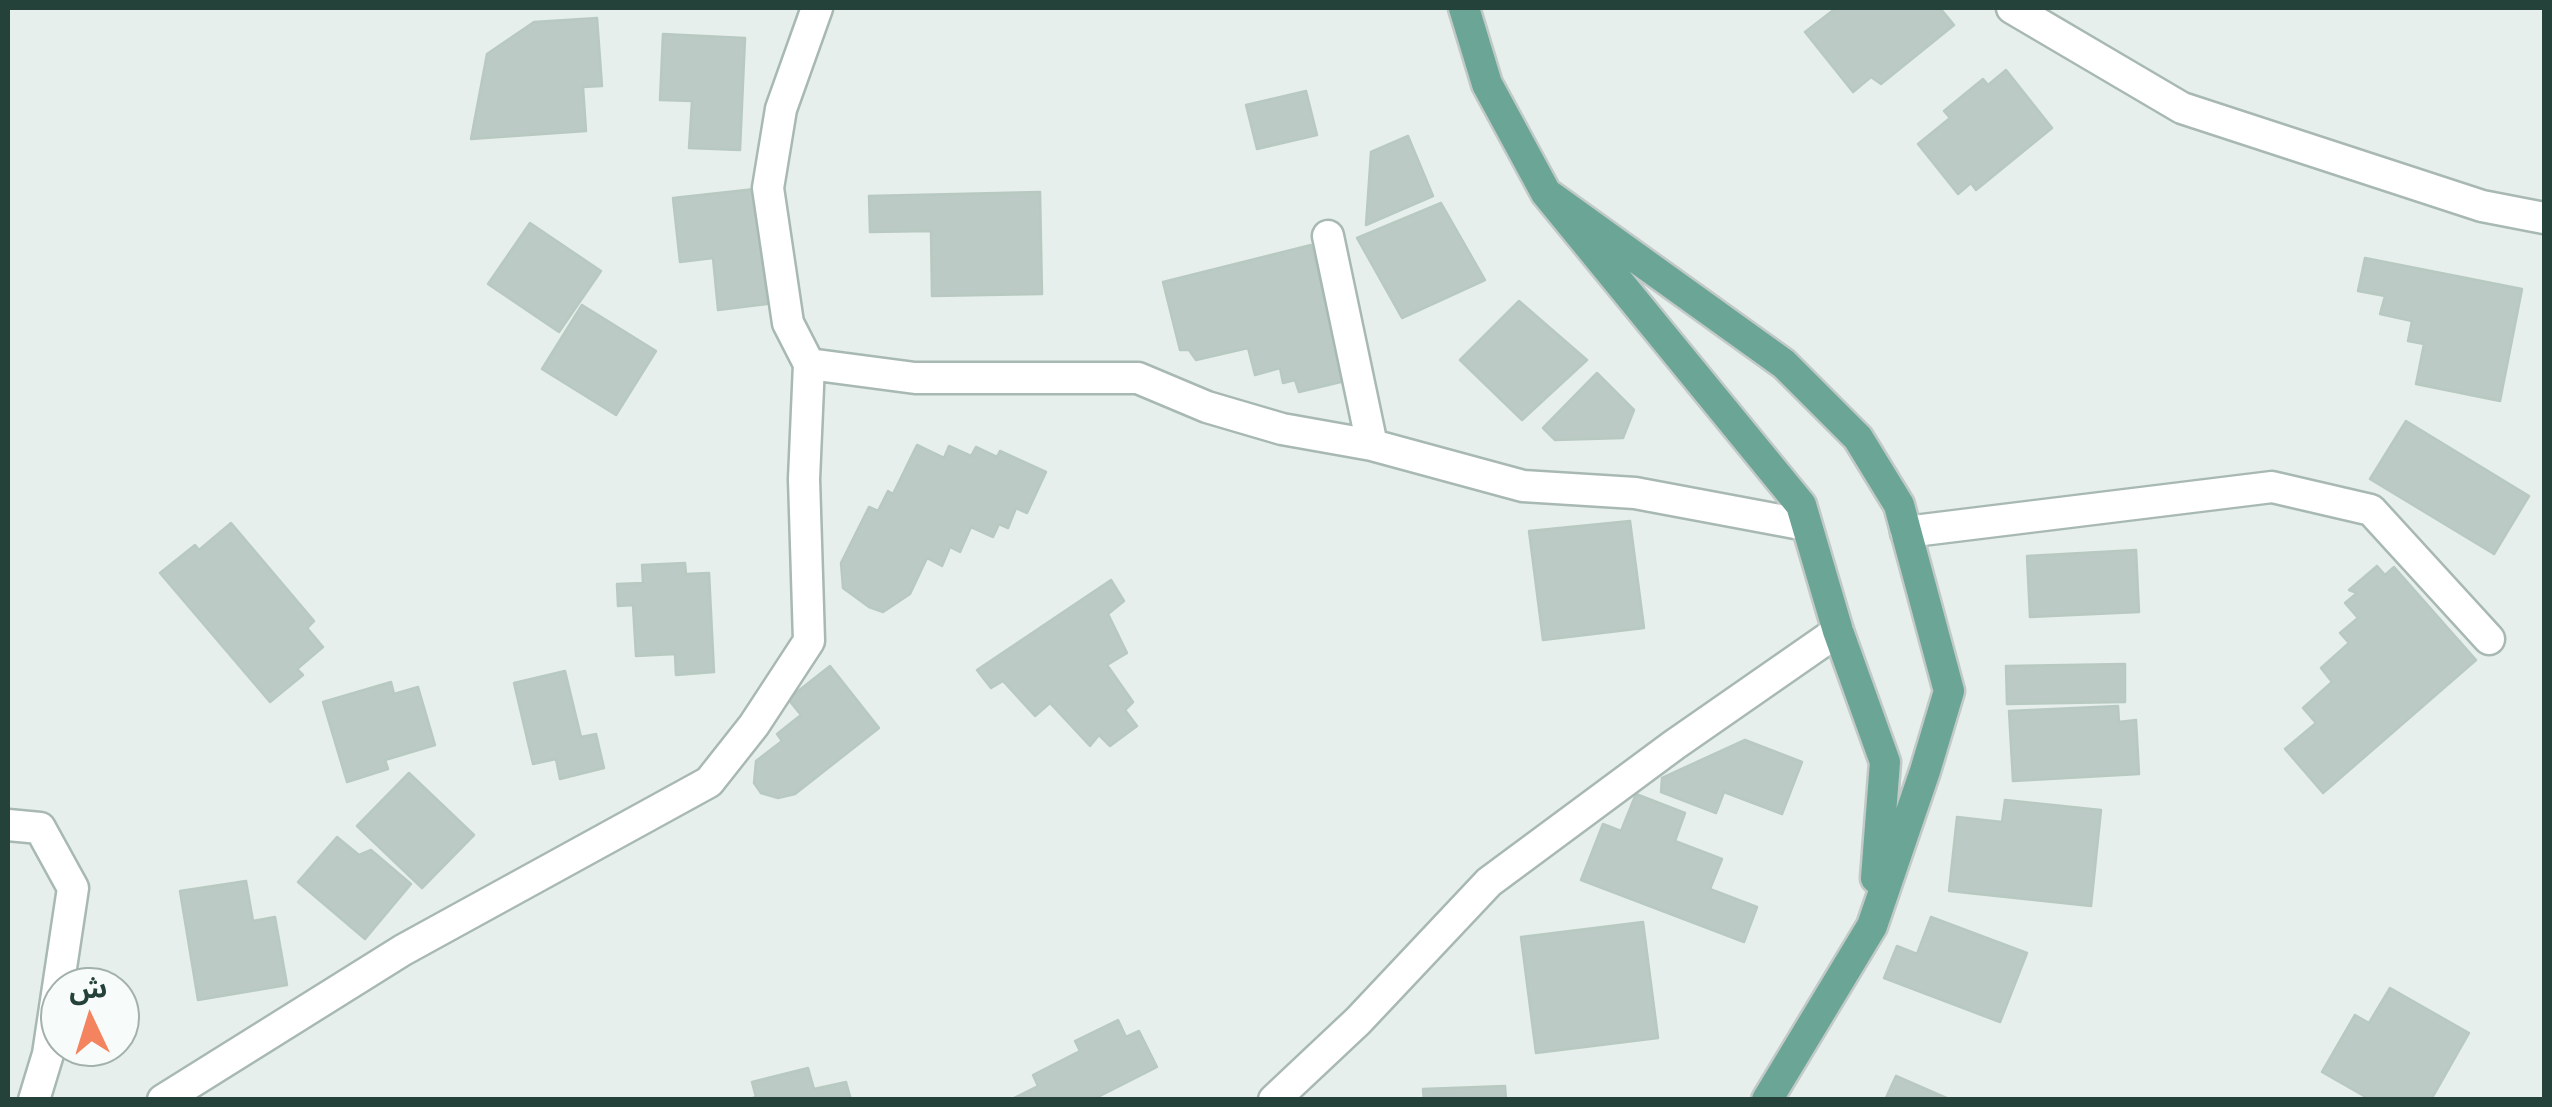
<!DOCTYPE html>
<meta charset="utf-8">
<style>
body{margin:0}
#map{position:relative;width:2552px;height:1107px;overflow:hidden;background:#e6efeb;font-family:Arial,"Noto Sans Arabic",sans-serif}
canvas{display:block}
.frame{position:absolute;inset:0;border:10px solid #24423a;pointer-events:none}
.north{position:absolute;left:40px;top:967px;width:100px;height:100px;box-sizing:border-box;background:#f7fbf9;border:2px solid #a3b1ad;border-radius:50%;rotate:356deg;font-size:28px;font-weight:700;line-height:40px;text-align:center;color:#24423a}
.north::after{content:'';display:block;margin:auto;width:35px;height:45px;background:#f4845f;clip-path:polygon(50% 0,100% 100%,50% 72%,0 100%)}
</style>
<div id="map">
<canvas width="2552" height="1107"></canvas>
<div class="frame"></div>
<div class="north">ش</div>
</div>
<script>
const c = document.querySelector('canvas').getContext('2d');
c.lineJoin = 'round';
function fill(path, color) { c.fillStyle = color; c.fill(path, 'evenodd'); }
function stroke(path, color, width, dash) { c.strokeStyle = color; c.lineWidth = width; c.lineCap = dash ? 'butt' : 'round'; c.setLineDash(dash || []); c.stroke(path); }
const building = new Path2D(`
 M1836,8H1940L1954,25L1881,84L1871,77L1853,92L1805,32Z
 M597,18L602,86L583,87L586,131L471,139L487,54L534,22Z
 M663,34L745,38L740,150L689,148L692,101L660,100Z
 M2006,70L2052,128L1976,190L1971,183L1958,194L1918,144L1950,118L1944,111L1983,79L1988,85Z
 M1306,91L1317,135L1257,149L1246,105Z
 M1408,136L1433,196L1366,225L1371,152Z
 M755,189L767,304L718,310L713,258L680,262L673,198Z
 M1040,192L1042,294L932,296L931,231L870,232L869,196Z
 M1441,203L1485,280L1402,318L1357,238Z
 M530,223L601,271L559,332L488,284Z
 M1311,245L1345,381L1299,392L1295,380L1283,383L1280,368L1255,375L1248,348L1196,360L1189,350H1180L1163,282Z
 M2365,258L2522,289L2500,401L2416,384L2424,344L2408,341L2412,321L2380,314L2385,296L2358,291Z
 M1519,301L1587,360L1522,420L1460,360Z
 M582,305L656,351L616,415L542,369Z
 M1597,373L1634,410L1623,438L1555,440L1543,428Z
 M2406,421L2529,496L2494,554L2370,479Z
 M917,445L944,458L949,446L971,456L976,447L997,457L1000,451L1046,472L1027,513L1016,508L1008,528L999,524L993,537L971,527L960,552L950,547L942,566L927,558L910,594L883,612L869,607L843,588L841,563L869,507L878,511L888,491L893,494Z
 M1630,521L1644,628L1543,640L1529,531Z
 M231,523L314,621L307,628L323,647L297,669L303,675L270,702L160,573L195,545L199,550Z
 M2136,550L2139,612L2030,617L2027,556Z
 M685,563L686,574L709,573L714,672L676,675L675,654L636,656L633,605L618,606L617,584L643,583L642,565Z
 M2377,566L2385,575L2394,567L2476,660L2323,793L2285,749L2316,723L2303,708L2332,682L2321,668L2349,643L2340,633L2358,618L2345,603L2357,593L2349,590Z
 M1111,580L1124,601L1108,614L1127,653L1107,665L1133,702L1125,710L1137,726L1110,746L1099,735L1090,746L1050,703L1035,716L1003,681L991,688L977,670Z
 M2125,664V702L2007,704L2006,666Z
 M830,666L879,728L795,794L778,798L761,793L754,783L756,761L782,741L777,734L801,715L788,699Z
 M565,671L581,737L596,734L604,768L560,779L556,759L533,764L514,683Z
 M391,682L394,694L418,687L435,745L385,760L388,769L347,782L323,702Z
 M2118,706L2119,722L2136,720L2139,774L2013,781L2009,711Z
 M1745,740L1802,762L1782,814L1724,792L1716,813L1661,792L1662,778Z
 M409,773L474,835L422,888L357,826Z
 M1636,794L1685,813L1675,841L1722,859L1710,889L1757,907L1744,942L1581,880L1603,824L1621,831Z
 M2005,800L2101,810L2091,906L1949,891L1957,817L2002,822Z
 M337,837L359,855L371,850L411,884L365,939L298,882Z
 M246,881L253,921L275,917L287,985L198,1000L180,891Z
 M1931,917L2027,953L2000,1022L1884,978L1897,946L1917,954Z
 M1643,922L1658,1038L1536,1053L1521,937Z
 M2390,988L2469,1033L2431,1100H2371L2322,1072L2355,1015L2369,1023Z
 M1118,1020L1126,1037L1139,1031L1157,1067L1092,1100H1010L1038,1086L1033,1075L1080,1051L1075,1041Z
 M808,1068L814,1089L846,1082L851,1100H747L756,1097L752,1082Z
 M1896,1076L1951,1100H1885Z
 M1505,1086L1506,1100H1424L1423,1089Z`);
fill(building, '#bbcac4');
stroke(building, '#b8c9c2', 2.5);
const minor = new Path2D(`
 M2012,8L2182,108L2482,206L2544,218
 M1328,236L1372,445
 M809,364L915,378H1138L1207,407L1282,429L1372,445L1523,486L1635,493L1806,525
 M1906,532L2272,487L2371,510L2489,639
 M8,825L40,828L73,888L48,1054L34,1100
 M163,1100L403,950L709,782L754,725L809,641L804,479L809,364L788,323L768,188L781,109L817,8
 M1274,1100L1358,1021L1489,882L1674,745L1838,631`);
const major = new Path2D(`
 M1464,8L1487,84L1546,193L1801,505L1838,631L1885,762L1876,878
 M1546,193L1784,364L1858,438L1899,505L1949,691L1925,771L1872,926L1767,1100`);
stroke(minor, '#a8b8b2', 35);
stroke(major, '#c2cac8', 35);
stroke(minor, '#fff', 30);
stroke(major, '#6aa596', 30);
</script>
